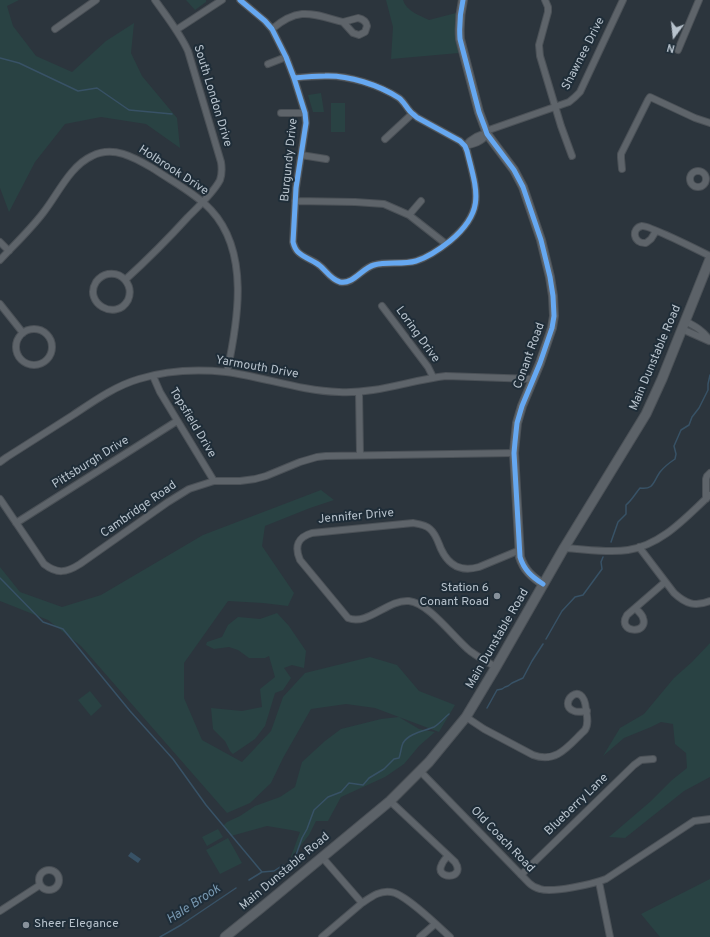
<!DOCTYPE html>
<style>
body{margin:0}
#map{position:relative;width:710px;height:937px;overflow:hidden;background:#2c353d;font-family:Overpass,sans-serif}
canvas{display:block}
.north{position:absolute;left:654px;top:16px;width:40px;height:40px;-webkit-text-stroke:3px #1f2d38;paint-order:stroke;rotate:195deg;font-size:11px;font-weight:700;line-height:16px;text-align:center;color:#b8c3cd}
.north::after{content:'';display:block;margin:auto;width:14px;height:18px;background:#b8c3cd;clip-path:polygon(50% 0,100% 100%,50% 72%,0 100%)}
</style>
<div id="map">
<canvas width="710" height="937"></canvas>
<div class="north">N</div>
</div>
<script>
const c = document.querySelector('canvas').getContext('2d');
c.lineJoin = 'round';
function fill(path, color) { c.fillStyle = color; c.fill(path, 'evenodd'); }
function stroke(path, color, width, dash) { c.strokeStyle = color; c.lineWidth = width; c.lineCap = dash ? 'butt' : 'round'; c.setLineDash(dash || []); c.stroke(path); }
function label(font, color, halo, rows, align = 'center') {
  c.font = font + ' Overpass,sans-serif'; c.lineWidth = 4; c.setLineDash([]); c.textBaseline = 'middle'; c.strokeStyle = halo; c.fillStyle = color; for (const [text, x, y, turn = 0] of rows) {
    c.save(); c.translate(x, y); c.rotate((+turn || 0) * Math.PI / 180); c.textAlign = isNaN(turn) ? turn : align; if (halo) c.strokeText(text, 0, 0); c.fillText(text, 0, 0); c.restore();
  }
}
fill(new Path2D(`
 M0,0H19L7,6L13,26L36,56L72,72L106,41L134,23L131,53L142,76L177,118L180,148L146,124L101,117L65,124L35,162L9,212L0,188Z
 M186,0H206V2L195,10Z
 M386,0H403C406,11 419,15 429,20L456,13L455,39L459,53L391,59L393,27Z
 M321,93L324,112H313L308,95Z
 M331,103H345V132H331Z
 M321,490L334,500L310,508L265,526L262,546L294,593L288,606L263,603L228,601L184,663V698L202,740L242,762L271,731L283,697L305,673L370,657L397,665L419,691L455,705L439,732L399,717L419,729L435,732L419,746L404,764L385,777L341,797L328,821H316L309,835L290,859L300,832L291,830L267,826L231,836L223,826L227,822L240,816L255,806L280,797L295,787L302,762L325,741L341,729L381,719L399,717L375,708L346,704L311,709L283,758L271,783L250,803L227,813L81,646L48,620L0,601V567L20,592L62,607L101,595L203,535Z
 M277,613L289,626L306,651L304,668L292,665L284,668L291,678L283,690L275,693L265,726L255,739L233,754L230,751L225,741L213,729L211,708L242,711L262,707L260,689L275,677L269,656L265,658H249L238,650L229,647L214,649L206,645L207,642L222,637L228,625L238,617L260,619Z
 M710,643V777L684,791L625,838L609,837L651,801L672,780L687,768L686,753L675,744L673,724L661,722L651,727L624,738L603,756L620,728L644,714L674,678L692,662Z
 M90,691L102,706L91,716L78,700Z
 M218,829L223,837L207,846L202,837Z
 M228,838L242,863L220,874L206,850Z
 M710,879V937H660L641,914Z`), '#294243');
fill(new Path2D(`
 M131,852L141,859L138,863L128,856Z`), '#385266');
stroke(new Path2D(`
 M0,58L19,63L78,91L97,88L129,110L172,114
 M611,542L618,522L626,514V505C632,500 635,494 640,488C654,490 653,482 660,472C664,467 669,463 675,459L676,454L674,446L681,430L689,425L692,417L699,408L708,390V384L710,375
 M0,578L4,582L43,622L63,629L130,711L173,759L206,805L262,872
 M546,639L562,611L575,597L583,595L602,569L601,562L603,557
 M487,708L497,690L502,689L505,687L508,686L512,683L523,678L532,661L543,644
 M291,861L296,855L302,838L307,829L314,810L328,797L341,792L349,783L363,785L369,778L384,769L394,759L399,758C401,753 401,747 403,743C409,733 425,731 434,727C439,724 444,718 449,714
 M249,880L262,872L274,871L283,865
 M160,937L181,925L236,888`), '#385266', 1.5);
const minor = new Path2D(`
 M240,0L265,21L272,29L286,57L294,78L305,113L306,123L296,188L293,242C294,246 295,249 298,252C304,258 313,260 319,265C326,270 330,279 340,282C353,285 362,268 374,265C387,261 402,265 416,261C429,257 440,249 450,241C486,211 477,191 467,151L465,146L460,141L418,118C414,115 411,113 409,110C405,105 403,101 399,98C379,85 348,75 325,76C315,76 304,77 294,78
 M545,0L548,7V12L539,45L540,56L561,126L572,156
 M358,18C363,19 366,21 367,26L365,32L359,35L353,33L343,22Z
 M55,29L96,0
 M272,29C299,6 312,14 343,22
 M176,30L222,0
 M678,50L699,0
 M268,64L286,57
 M281,113H305
 M486,131L569,102L575,97L580,92L623,0
 M385,139L412,114
 M465,146C474,144 482,142 487,134
 M465,146C471,139 478,134 487,134
 M301,155L326,159
 M622,169L621,158V154L648,100L650,97L695,118L710,123
 M690 179a8 8 0 1 1 16 0a8 8 0 1 1-16 0Z
 M295,201L355,202L384,204L400,211L409,215L446,244
 M409,215L421,201
 M656,231L651,239L646,243C633,244 631,228 642,226C648,225 700,251 710,256
 M0,242L9,251
 M0,260C15,244 30,230 43,213C58,194 70,166 92,156C114,145 135,158 154,169C173,182 195,193 211,210C250,252 238,321 227,372
 M125,280C121,275 115,273 108,274C103,275 99,278 96,282C83,303 116,322 128,300C131,293 130,286 125,280C147,260 168,239 188,217C198,207 214,192 220,180C222,174 222,168 221,162L188,51C180,33 167,17 155,0
 M0,304L23,333
 M382,306L428,367L433,377
 M685,321C695,326 704,331 710,341
 M682,329L709,341
 M16 347a18 18 0 1 1 36 0a18 18 0 1 1-36 0Z
 M153,376L160,392L214,481
 M359,392L360,455
 M0,462L7,457C29,443 51,429 73,415C94,401 115,386 139,379C168,370 197,369 226,372C264,377 301,391 339,392C377,394 410,380 446,376L533,379
 M0,499L44,564C57,574 66,573 80,564L168,502L189,489L214,481H240L255,479L266,476L300,462L317,457L326,456L514,453
 M706,499V479L707,476L710,473
 M16,523L177,421
 M639,547L674,593C686,604 695,607 710,601
 M564,548C585,549 607,553 628,550C662,545 686,517 710,495
 M635,608C638,611 642,614 643,618C649,635 616,633 627,615L665,582
 M496,667C487,662 478,657 470,651C454,638 429,603 409,601C388,599 368,626 348,618L300,560C294,546 298,537 312,533L413,523C419,524 426,525 430,529C436,534 438,542 441,549C449,566 461,572 479,567L520,550
 M466,717L484,729L533,755C557,764 569,745 585,730C589,724 587,716 586,709C583,677 556,705 574,711C578,713 583,711 587,711
 M420,771L529,883C532,886 536,888 540,889C553,893 593,884 606,879L694,821L710,819
 M390,801L455,862C467,880 433,880 442,864C443,861 446,858 448,856
 M322,857L362,903C371,897 380,890 391,892C404,893 438,926 450,937
 M39 880a10 10 0 1 1 20 0a10 10 0 1 1-20 0Z
 M521,875L634,765L641,760L653,759
 M599,882L610,937
 M0,911L40,885
 M322,937L362,903
 M420,937L435,924`);
const tertiary = new Path2D(`
 M463,0C460,13 459,25 460,39L479,112L485,128L487,134L514,170L523,187L541,240L550,277L553,296L554,316L552,328L540,363L522,406L517,423L515,442L514,453L520,557C524,570 532,577 543,584`);
const secondary = new Path2D(`
 M225,937L261,908L390,801L429,762L466,717L496,667L564,548L646,414L662,379L710,259`);
stroke(minor, '#4b5157', 8);
stroke(tertiary, '#4b5157', 10);
stroke(secondary, '#4b5157', 11);
stroke(minor, '#5e646a', 6);
stroke(tertiary, '#5e646a', 8);
stroke(secondary, '#5c6268', 9);
stroke(new Path2D(`
 M240,0L265,21L272,29L286,57L294,78L305,113L306,123L296,188L293,242C294,246 295,249 298,252C304,258 313,260 319,265C326,270 330,279 340,282C353,285 362,268 374,265C387,261 402,265 416,261C429,257 440,249 450,241C486,211 477,191 467,151L465,146L460,141L418,118C414,115 411,113 409,110C405,105 403,101 399,98C379,85 348,75 325,76C315,76 304,77 294,78
 M463,0C460,13 459,25 460,39L479,112L485,128L487,134L514,170L523,187L541,240L550,277L553,296L554,316L552,328L540,363L522,406L517,423L515,442L514,453L520,557C524,570 532,577 543,584`), '#66a8f1', 5);
for (const [x, y, r, color] of [
 [497,596,4,"#87919b"],
 [26,925,4,"#87919b"]
]) { const dot = new Path2D(); dot.arc(x, y, r, 0, 2 * Math.PI); c.fillStyle = color; c.fill(dot); stroke(dot, '#1f2d38', 1.5); }
label('12px', '#b8c3cd', '#1f2d38', [
 ["Shawnee Drive",584,54,-63],
 ["South London Drive",212,96,73],
 ["Burgundy Drive",290,160,-84],
 ["Holbrook Drive",173,171,33],
 ["Loring Drive",417,335,54],
 ["Conant Road",530,356,-70],
 ["Main Dunstable Road",656,358,-67],
 ["Yarmouth Drive",257,368,10],
 ["Topsfield Drive",192,423,59],
 ["Pittsburgh Drive",91,463,-32],
 ["Cambridge Road",139,510,-35],
 ["Jennifer Drive",356,517,-5],
 ["Main Dunstable Road",498,639,-60],
 ["Blueberry Lane",577,805,-44],
 ["Old Coach Road",502,840,46],
 ["Main Dunstable Road",285,872,-40]
]);
label('12px', '#b8c3cd', '#1f2d38', [
 ["Station 6",489,589],
 ["Conant Road",489,603],
 ["Sheer Elegance",34,925,"left"]
], 'right');
label('italic 13px', '#7797b0', '#1f2d38', [
 ["Hale Brook",194,905,-33]
]);
</script>
